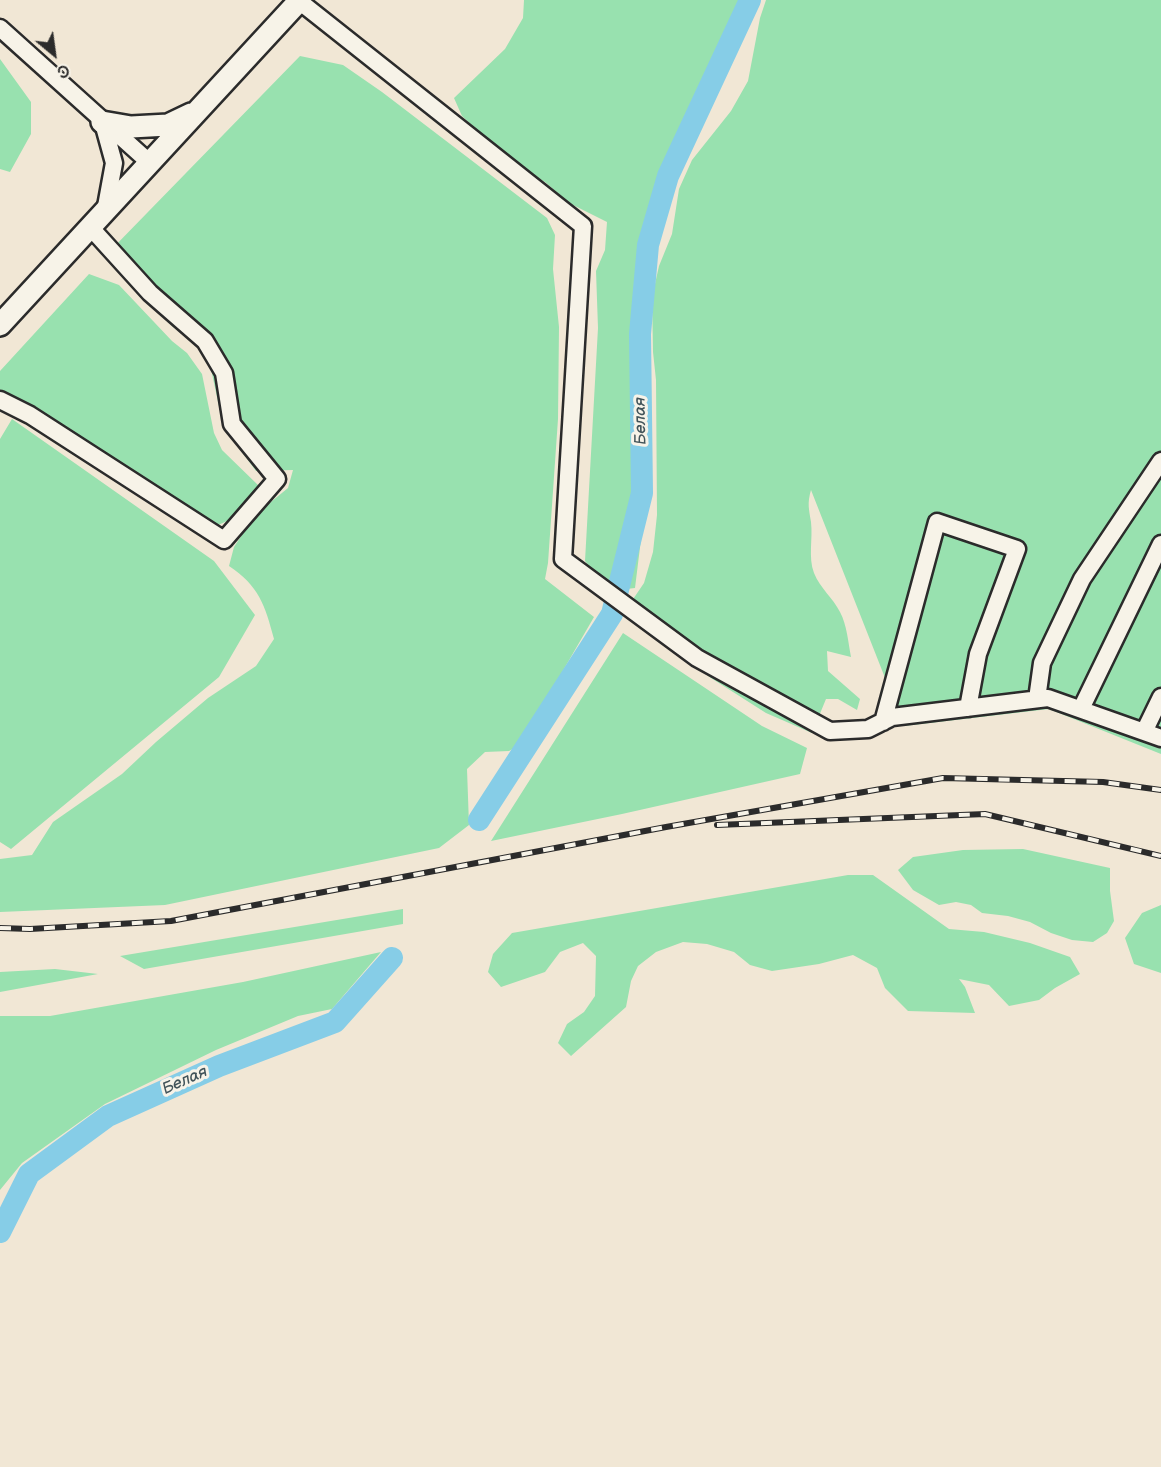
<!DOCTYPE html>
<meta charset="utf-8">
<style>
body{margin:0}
#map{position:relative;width:1161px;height:1467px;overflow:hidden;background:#f1e7d5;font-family:"Balsamiq Sans",sans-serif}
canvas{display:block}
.north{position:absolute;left:24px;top:24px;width:60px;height:60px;-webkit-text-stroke:4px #f7f3e8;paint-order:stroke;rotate:151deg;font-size:16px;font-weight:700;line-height:24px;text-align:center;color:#2b2b2b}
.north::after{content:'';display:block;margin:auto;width:21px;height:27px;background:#2b2b2b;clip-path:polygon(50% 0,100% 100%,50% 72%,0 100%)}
</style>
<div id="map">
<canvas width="1161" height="1467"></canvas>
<div class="north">С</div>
</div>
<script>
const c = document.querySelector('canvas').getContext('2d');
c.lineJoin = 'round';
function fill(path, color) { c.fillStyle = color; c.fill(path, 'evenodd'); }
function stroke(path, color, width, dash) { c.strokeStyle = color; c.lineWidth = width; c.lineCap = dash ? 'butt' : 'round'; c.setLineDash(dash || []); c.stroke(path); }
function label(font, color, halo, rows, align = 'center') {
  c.font = font + ' "Balsamiq Sans",sans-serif'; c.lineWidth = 6; c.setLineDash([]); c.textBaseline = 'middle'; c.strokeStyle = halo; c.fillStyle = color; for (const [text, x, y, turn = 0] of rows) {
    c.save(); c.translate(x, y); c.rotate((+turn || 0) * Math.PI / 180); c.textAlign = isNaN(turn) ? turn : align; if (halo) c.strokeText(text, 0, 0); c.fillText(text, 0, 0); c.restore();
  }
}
fill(new Path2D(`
 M524,0H745L662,186L650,248L632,358L636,425L645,484L642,531L635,588L609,591L585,561L598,328L596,271L605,250L607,222L569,203L545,182L497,154L480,133L462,116L454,98L505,49L523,18Z
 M766,0H1161V754L1049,709L904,726L811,490C807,504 809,509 811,522C813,539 808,557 814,573C820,588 833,598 840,612C847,625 848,642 851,657L827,651L828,671L860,699L857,710L838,699H826L812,733L766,713L711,678L623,614L644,583L653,552L657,515L656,380L653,352L652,297L659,266L672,234L679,189L692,160L731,111L748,81L760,18Z
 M300,56L343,65L382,92L547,218L555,235L553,269L559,327L558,419L548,563L545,579L594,617L520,745L509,751L485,752L467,769L469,825L439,848L165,905L0,912V859L32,855L53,822L122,774L156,742L208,698L256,666L274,639C265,605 259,586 229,566L234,547L255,515L288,488L293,470L256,471L239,448L221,416L211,369L195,342L173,327L109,252Z
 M0,59L31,102V134L10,172L0,169Z
 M89,274L119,285L172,341L187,353L202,374L214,433L222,450L259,486L243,514L209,529L149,491L57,422L0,390V371Z
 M12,419L214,561L255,615L219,677L11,849L0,842V439Z
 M623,633L762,726L807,748L800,774L622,814L491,841Z
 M1023,849L1110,868V891L1114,921L1107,933L1093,942L1072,940L1051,933L1030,922L1008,916L982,913L971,905L956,902L939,905L913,890L898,870L913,857L963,850Z
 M848,875H873L949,929L984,932L1030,943L1070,957L1080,974L1055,988L1039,1000L1009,1006L989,985L959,979L965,987L975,1013L908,1011L885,988L877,968L853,955L819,964L772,971L750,965L734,952L707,944L683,942L656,952L638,966L631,981L626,1007L571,1056L558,1043L567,1024L584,1012L595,996L596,956L583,943L560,952L545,972L501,987L488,972L493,954L512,933Z
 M1161,905V973L1134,964L1125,938L1142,913Z
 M403,909V924L144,969L120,956Z
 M381,952L332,1009L298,1016L216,1050L105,1104L22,1163L0,1190V1016H50L243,982Z
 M55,969L98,974L0,992V972Z`), '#98e1af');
stroke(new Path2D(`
 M479,820L612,614L642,493L640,334L648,245L668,176L750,0
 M0,1232L29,1174L108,1116L219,1066L335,1022L392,958`), '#86cde7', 22);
const minor = new Path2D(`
 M299,1L583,226L563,559L697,658L830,731L868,729L892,717L1048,698L1161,738
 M0,28L150,163
 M103,123L114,163L105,212
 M0,400L30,415L224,540L277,479L232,424L224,373L205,341L150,293L91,228
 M1037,699L1042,663L1082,579L1161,461
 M1081,709L1161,544
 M883,722L937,522L1017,549L978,654L968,708
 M1144,732L1161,697`);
const major = new Path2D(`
 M102,122L131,127L168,125L191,114
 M0,325L300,0`);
stroke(minor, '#2b2b2b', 21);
stroke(major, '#2b2b2b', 26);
stroke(minor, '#f7f3e8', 16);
stroke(major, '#f7f3e8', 21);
const rail = new Path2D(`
 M717,825L985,814L1161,856
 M0,928L30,929L171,921L666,827L943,778L1103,782L1161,790`);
stroke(rail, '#2b2b2b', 6);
stroke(rail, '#f7f3e8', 4, [11]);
label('italic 16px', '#42545a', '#f7f3e8', [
 ["Белая",641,421,-91],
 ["Белая",185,1081,-24]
]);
</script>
